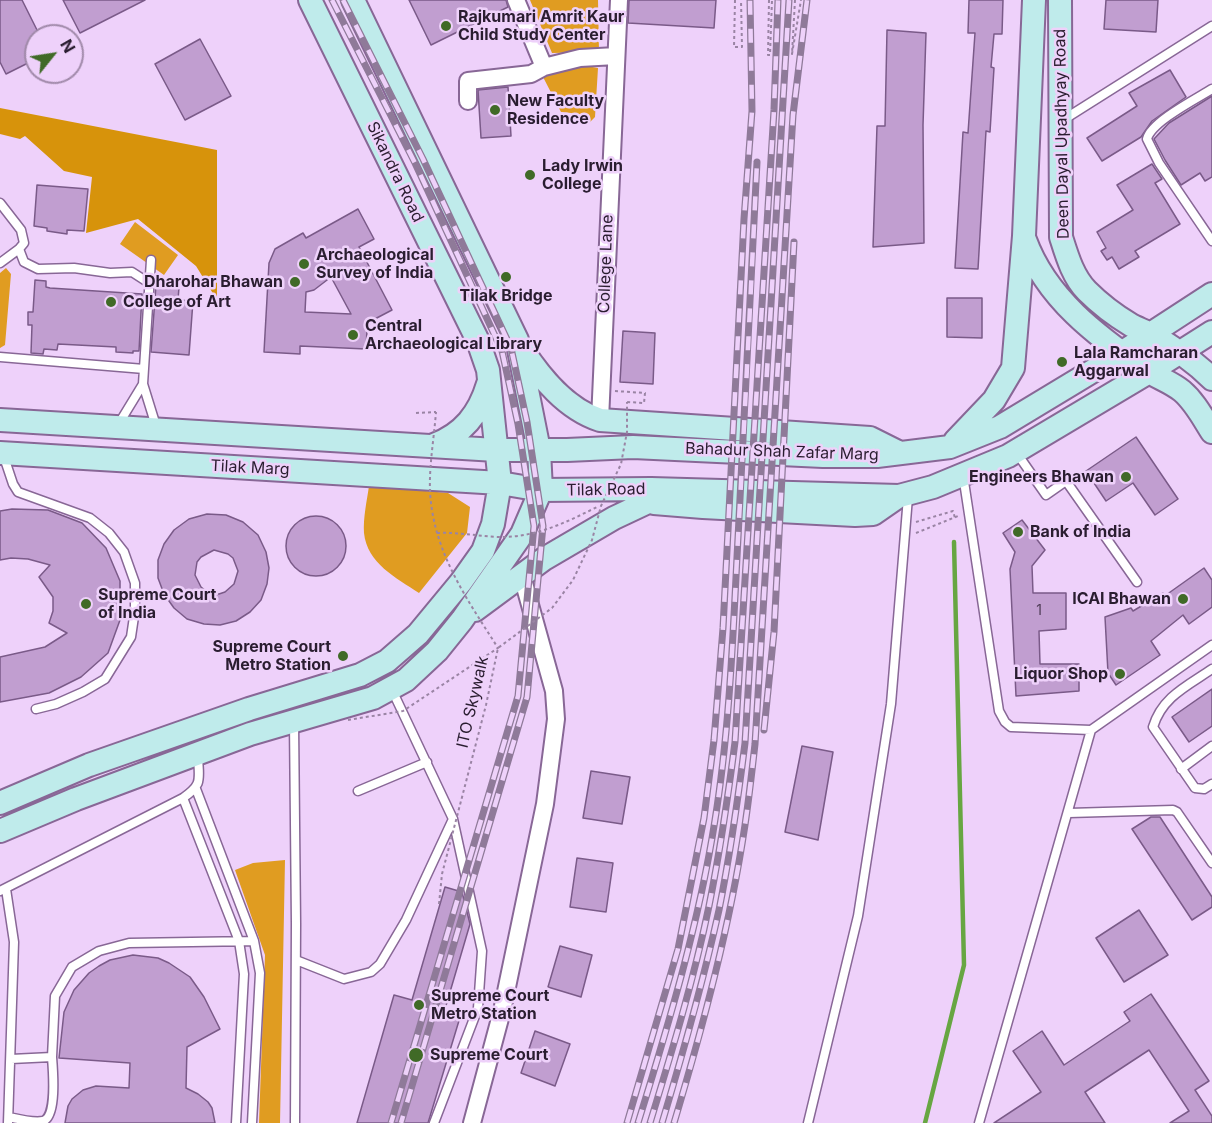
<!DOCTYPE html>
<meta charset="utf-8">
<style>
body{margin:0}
#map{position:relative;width:1212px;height:1123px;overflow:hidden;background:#eed1fa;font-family:Inter,sans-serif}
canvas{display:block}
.north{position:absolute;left:24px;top:24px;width:60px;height:60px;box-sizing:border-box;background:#eed1fa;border:2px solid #a089a9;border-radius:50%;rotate:60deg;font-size:16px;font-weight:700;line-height:24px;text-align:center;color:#2a1d30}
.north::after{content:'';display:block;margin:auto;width:21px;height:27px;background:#406a27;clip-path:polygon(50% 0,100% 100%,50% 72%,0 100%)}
</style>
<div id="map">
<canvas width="1212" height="1123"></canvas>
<div class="north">N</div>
</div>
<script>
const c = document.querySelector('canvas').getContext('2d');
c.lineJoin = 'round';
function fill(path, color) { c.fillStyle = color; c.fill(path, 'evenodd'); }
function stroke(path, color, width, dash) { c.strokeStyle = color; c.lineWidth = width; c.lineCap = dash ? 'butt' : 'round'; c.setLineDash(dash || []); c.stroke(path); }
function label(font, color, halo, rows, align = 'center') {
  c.font = font + ' Inter,sans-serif'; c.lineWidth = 5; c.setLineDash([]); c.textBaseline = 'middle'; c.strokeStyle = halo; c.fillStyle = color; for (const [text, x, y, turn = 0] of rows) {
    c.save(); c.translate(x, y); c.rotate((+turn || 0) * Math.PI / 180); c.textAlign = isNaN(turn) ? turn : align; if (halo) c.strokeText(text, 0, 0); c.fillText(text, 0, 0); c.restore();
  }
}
fill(new Path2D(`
 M530,0H598L599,52L552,53Z
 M581,65L598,68L595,117L588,124L571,113L561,112L542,75Z
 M135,222L178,255L164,275L120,244Z
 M6,268L11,274L5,345L0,348V273Z
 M369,486L448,493L470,507L467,533L419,593C396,578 367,563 364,533C363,518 367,500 369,486Z
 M285,860L280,1123H259L265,955L235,870L253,863Z`), '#e09c21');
fill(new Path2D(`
 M0,108L217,150V300L196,266L138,219L86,233L92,177L64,171L25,136L20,139L0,134Z`), '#d7930b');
stroke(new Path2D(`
 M925,1123L964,965L954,542`), '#67a642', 4.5);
const building = new Path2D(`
 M0,0H22L40,36H36V59L6,74L0,62Z
 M63,0H145L80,33Z
 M409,0H506L508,7L431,45Z
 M629,0H716L714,28L628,23Z
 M969,0H1003L1002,34H994L991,67L994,68L990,132L986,131L978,269L955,268L963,132L968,133L975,33H968Z
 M1106,0H1158L1156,32L1104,29Z
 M887,30L926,33L923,125L924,243L873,247L877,126H885Z
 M200,39L231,96L185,120L155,64Z
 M1170,70L1186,97L1152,121L1141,137L1102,161L1087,138L1137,106L1129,93Z
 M508,87L511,136L481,138L478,90Z
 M1212,96V177L1205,181L1200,173L1181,185L1165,160L1154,139L1169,123Z
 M1152,164L1162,179L1155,183L1180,224L1135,251L1139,257L1119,269L1112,257L1107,260L1101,251L1106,248L1097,232L1133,210L1117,185Z
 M37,185L88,189L84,231L67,230V234L47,231V228L34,226Z
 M358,209L374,239L359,247L392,310L371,321L367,330L366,349L300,346V354L264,352L269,263L275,249L303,233L306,238ZM331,277L351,314L305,312L306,292L314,290Z
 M35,280L46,281V287L50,288L142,294L139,351H133V353L116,352V347L58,344L57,350L44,349L43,354L31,353L32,325H28V312H33Z
 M156,285L179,287L178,300L193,301L189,355L151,352Z
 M947,298H982V338L947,337Z
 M623,331L655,333L653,384L620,382Z
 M1136,437L1178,499L1155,515L1133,483L1106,501L1086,471Z
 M12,509L48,510L82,523L106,548L120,581V620L108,653L81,677L49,693L0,702V657L45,647L67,633L49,623L53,611V597L39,577L50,565L28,559L11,558L0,560V511Z
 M207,514L226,515L243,522L258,535L266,552L269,568L267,584L261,600L250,612L236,621L220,625L204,624L187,619L174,608L164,594L158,578V560L164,544L174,530L189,519ZM214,550L228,554L233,558L238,571L234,584L225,592L219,594L206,591L201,587L195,575L197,562L201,557Z
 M286 546a30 30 0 1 1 60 0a30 30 0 1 1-60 0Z
 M1022,520L1045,550L1032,566L1033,593H1066V629L1039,631L1040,664H1079V691L1016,696L1010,569L1015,552L1003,533Z
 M1204,568L1212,580V607L1189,624L1183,615L1151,641L1160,655L1116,685L1108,673L1105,617L1131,608L1133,611L1163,593L1166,595Z
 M1212,689V726L1189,742L1172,717Z
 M802,746L833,752L818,840L785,832Z
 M591,771L630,777L622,824L583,818Z
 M1151,817H1160L1212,897V907L1192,920L1132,829Z
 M577,858L613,863L606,912L570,907Z
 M445,887L462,892L470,924L445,1009L461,1014L428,1123H357L394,995L412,1000Z
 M1139,910L1168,955L1124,982L1096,938Z
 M560,946L592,955L581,997L548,987Z
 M133,955L158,958L169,963L190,977L204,997L220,1029L187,1047L186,1088L198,1094L208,1102L212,1108L215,1123H65L68,1106L72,1099L83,1090L96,1086L129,1088L130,1063L59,1058L64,1012L74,990L89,973L99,966L110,960Z
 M1151,994L1209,1081L1195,1090L1212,1116V1123H1170L1189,1111L1149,1050L1085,1092L1105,1123H994L1041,1092L1013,1051L1042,1031L1064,1065L1130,1021L1124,1012Z
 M535,1031L570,1044L555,1086L521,1073Z`);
fill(building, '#c19ed0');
stroke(building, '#7a5a88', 1.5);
const service = new Path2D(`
 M1212,89C1196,99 1151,122 1147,139L1159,163L1212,241
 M1063,120L1212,26
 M0,203L21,230L24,243L19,249L0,263
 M19,249L24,262L38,269L74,268L110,273L132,272L149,283
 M0,357L144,369
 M143,384L151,260
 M118,425L143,384L156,426
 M1016,452L1046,495L1066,481L1137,582
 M3,454L13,484L18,492L90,518L109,533L124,552L135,583V610L131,637L105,679L83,692L56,704L36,709
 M963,475L999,711L1005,722L1011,727L1091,730L1212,645
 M1212,669C1187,686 1162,697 1153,727L1195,788L1204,789L1212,784
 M392,690L453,819L482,951L478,1008L434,1123
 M294,722L296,924L295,1123
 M1181,769L1212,746
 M196,789L254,941L260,973L252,1123
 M358,791L427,762
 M183,798L239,941L244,974L236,1123
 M1069,813L1173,810L1177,812L1212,863
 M6,889L14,942L8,1123
 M0,891L183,798C203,784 199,780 198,757
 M296,960L344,979L371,972L380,964L406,920L453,819
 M52,1057L55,996L72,967L99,951L129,943L254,941
 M9,1117C18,1119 33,1123 43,1121C57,1117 53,1070 52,1057L11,1059
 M808,1123L858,916L891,704L908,497
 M979,1123L1091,730`);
const minor = new Path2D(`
 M516,0L544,67L580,58L616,56
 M468,101V81L531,74L544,67
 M600,420L619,0
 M472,1123L502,1011L545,804L556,719L554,691L522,576`);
const secondary = new Path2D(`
 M1060,0L1061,237C1067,256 1073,277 1087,291C1100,304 1116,316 1131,325C1138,329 1146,331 1152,335C1173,347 1195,362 1212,379
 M1025,240C1046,298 1097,336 1146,370C1158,378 1171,382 1182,391C1195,402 1203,418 1212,432
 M522,349C541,378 566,409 600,420L870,438L900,453
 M0,420L496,450H567L633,447L823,456H877L950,447L1000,427L1106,363L1212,294
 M955,441L994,400L1013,368L1024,236L1034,0
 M434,445C463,434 479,414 488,384
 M0,453L500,483L541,490L651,489L899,496L933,487L1008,456L1149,372L1212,332
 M654,503L703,507L855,515L873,514L899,496
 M475,610L544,559L614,518L648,502
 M0,803L89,765L249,709L360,675L387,661L418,634L461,582L483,551L493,524L500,483L488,370L478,341L310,0
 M0,831L76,799L250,734L373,698L406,680L437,651L462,620L522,534L541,490L539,450L517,340L353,0`);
stroke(service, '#886796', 11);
stroke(minor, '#886796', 20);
stroke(secondary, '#886796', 26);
stroke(new Path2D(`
 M735,0L734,47H742L741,0
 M769,0L768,55H770L772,0
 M795,0L792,54L801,0
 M615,391L645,393L644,403L627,402
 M416,413L436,412
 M916,522L953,511L955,518
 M916,533L958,516`), '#9a84a4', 2, [3, 3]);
stroke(service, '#fff', 8);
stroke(minor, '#fff', 16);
stroke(secondary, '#bfebeb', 22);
const rail = new Path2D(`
 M332,0L415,163L502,351L518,424L534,526L518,696L391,1123
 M343,0L423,159L511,348L527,422L543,526L527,697L401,1123
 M764,730L774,632L794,242
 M627,1123L678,949L704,818L714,740L723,628L744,219L752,111L750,0
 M638,1123C669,1023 699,923 715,820C730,727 733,632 738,538C745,412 751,287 757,162
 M650,1123C672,1051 694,979 709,906C720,851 728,797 735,742L774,110L778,0
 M662,1123C683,1053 703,982 719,910C730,855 738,799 745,743L789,0
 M674,1123C703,1026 730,926 745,825C749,798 752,771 755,744L793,115L807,0`);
stroke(rail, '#8f7a99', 7);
stroke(rail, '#eed1fa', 4.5, [14]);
stroke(new Path2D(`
 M437,533C458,532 477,536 498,537C535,538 567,522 599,506
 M348,720L403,711L498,648C467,599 433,552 430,491C429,466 434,438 436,412
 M439,904L442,874L486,705L498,648L552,608L573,580L592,540L601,506L621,464L627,432V402`), '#9a84a4', 2, [3, 3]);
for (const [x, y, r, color] of [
 [446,26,6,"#406a27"],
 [495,110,6,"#406a27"],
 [530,175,6,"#406a27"],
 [304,264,6,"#406a27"],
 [506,277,6,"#406a27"],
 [295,282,6,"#406a27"],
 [111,302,6,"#406a27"],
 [353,335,6,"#406a27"],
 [1062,362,6,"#406a27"],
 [1126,477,6,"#406a27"],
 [1018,532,6,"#406a27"],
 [1183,599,6,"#406a27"],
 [86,604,6,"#406a27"],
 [343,656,6,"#406a27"],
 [1120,674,6,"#406a27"],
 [419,1005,6,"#406a27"],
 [416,1055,8,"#406a27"]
]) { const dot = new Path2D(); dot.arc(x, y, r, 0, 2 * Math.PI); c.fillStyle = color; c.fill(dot); stroke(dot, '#eed1fa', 2); }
label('14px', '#503d58', null, [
 ["1",1039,611]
]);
label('bold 16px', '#2a1d30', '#eed1fa', [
 ["Rajkumari Amrit Kaur",458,17],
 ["Child Study Center",458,35],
 ["New Faculty",507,101],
 ["Residence",507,119],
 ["Lady Irwin",542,166],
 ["College",542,184],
 ["Archaeological",316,255],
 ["Survey of India",316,273],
 ["Dharohar Bhawan",283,282,"right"],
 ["Tilak Bridge",506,296,"center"],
 ["College of Art",123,302],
 ["Central",365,326],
 ["Archaeological Library",365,344],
 ["Lala Ramcharan",1074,353],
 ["Aggarwal",1074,371],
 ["Engineers Bhawan",1114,477,"right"],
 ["Bank of India",1030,532],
 ["Supreme Court",98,595],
 ["of India",98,613],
 ["ICAI Bhawan",1171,599,"right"],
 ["Supreme Court‌",331,647,"right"],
 ["Metro Station",331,665,"right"],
 ["Liquor Shop",1108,674,"right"],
 ["Supreme Court",431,996],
 ["Metro Station",431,1014],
 ["Supreme Court",430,1055]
], 'left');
label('16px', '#2a1d30', '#eed1fa', [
 ["Deen Dayal Upadhyay Road",1062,134,-91],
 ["Sikandra Road",395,172,64],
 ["College Lane",606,264,-88],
 ["Bahadur Shah Zafar Marg",782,452,2],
 ["Tilak Marg",250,468,3],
 ["Tilak Road",606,490,-1],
 ["ITO Skywalk",473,702,-77]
]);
</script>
